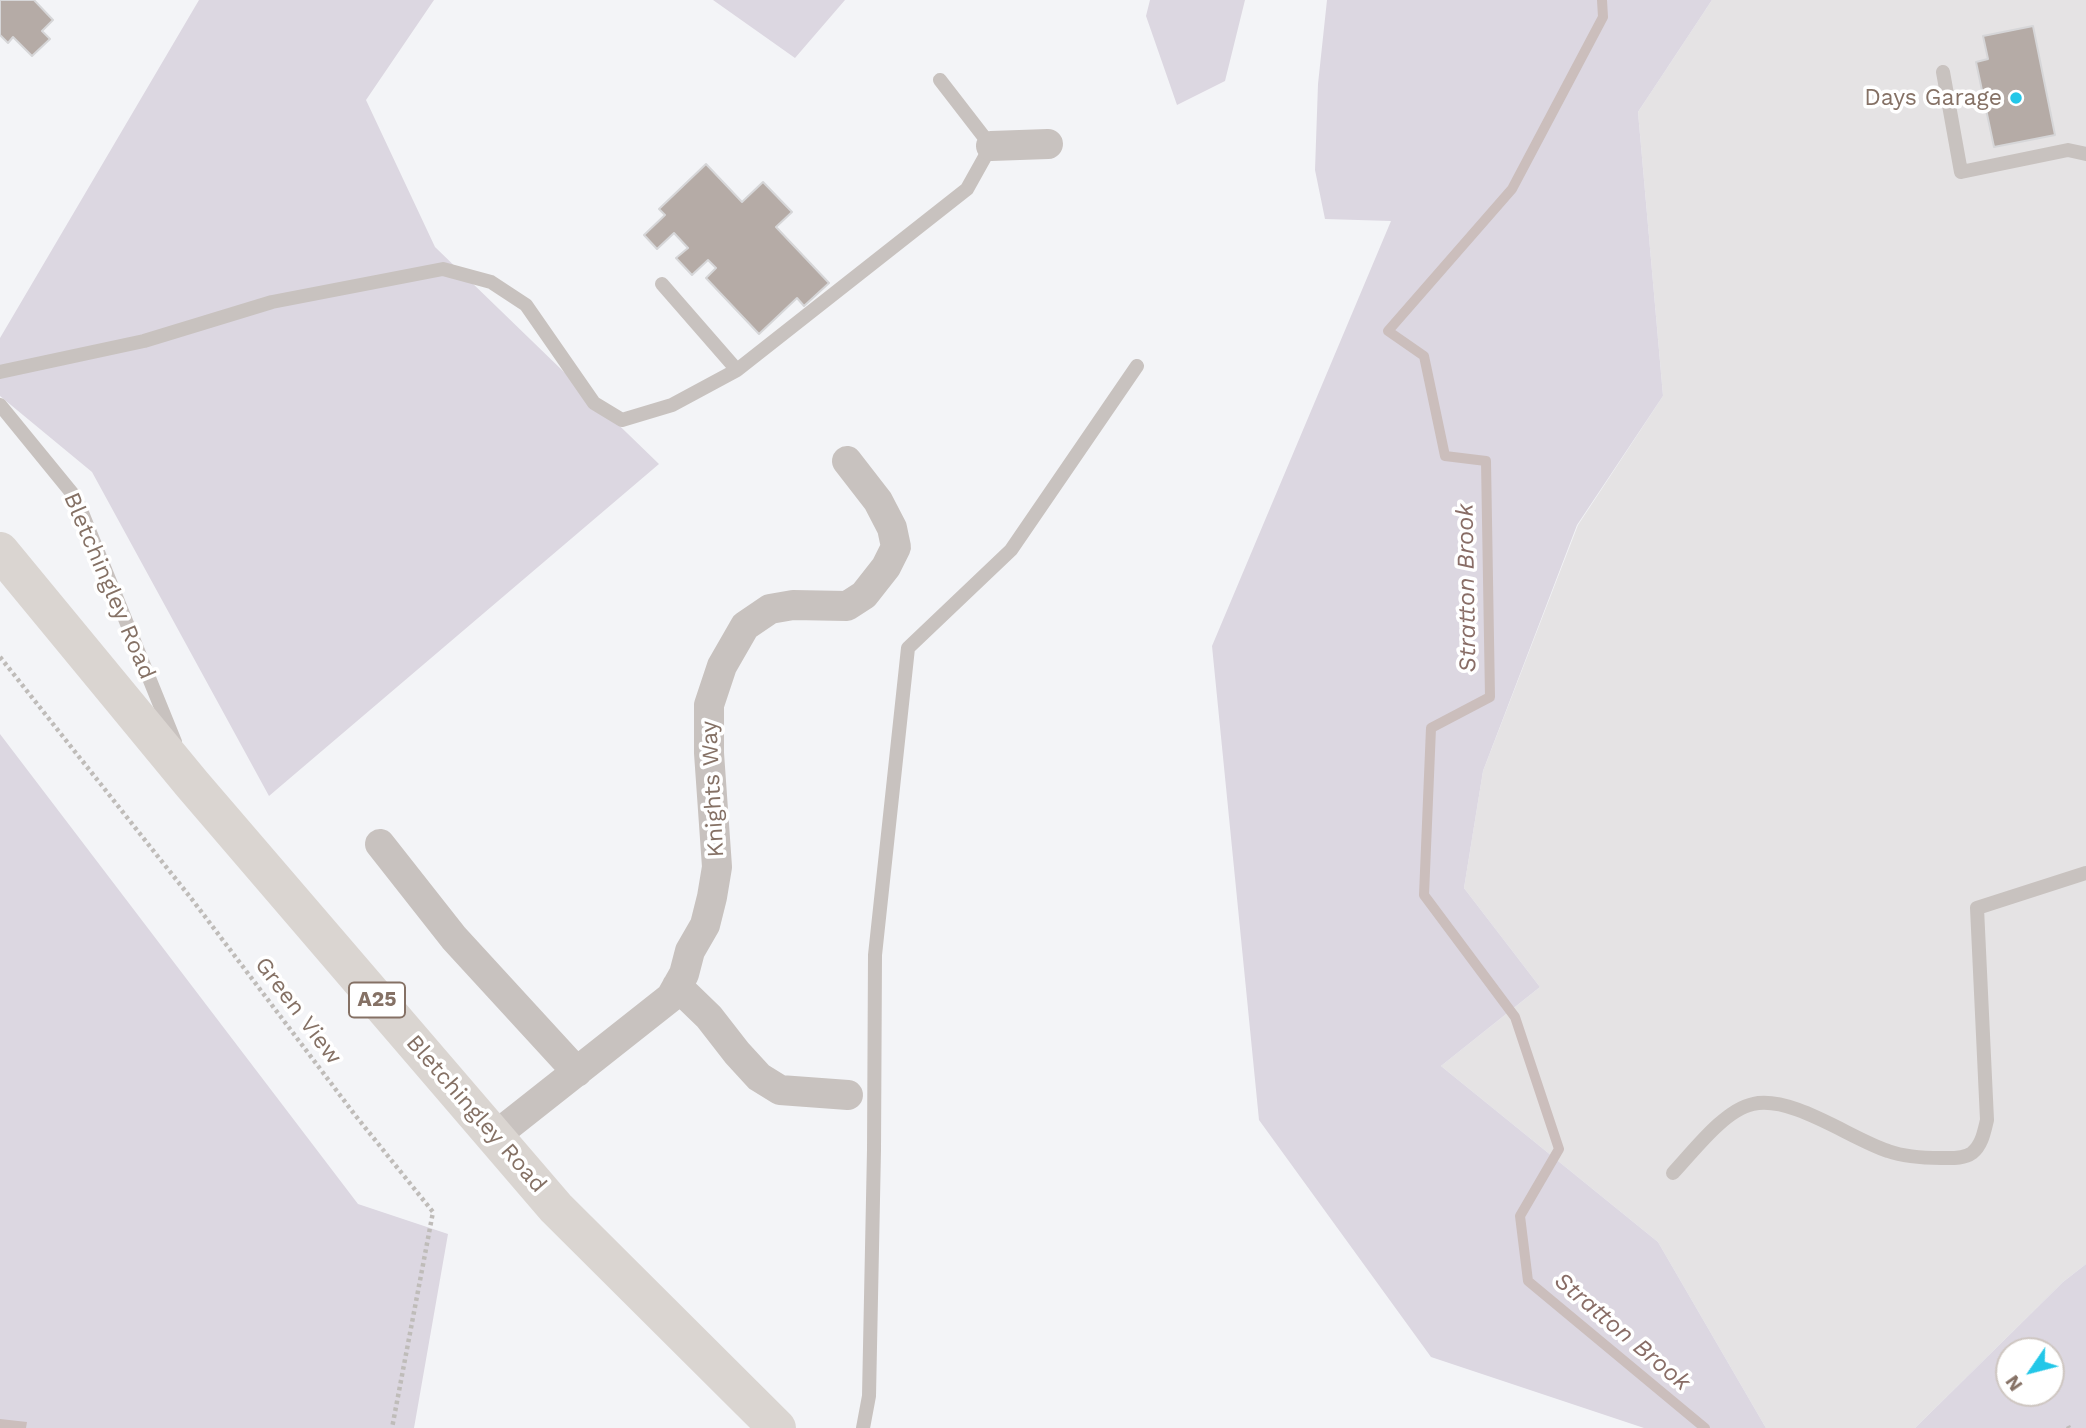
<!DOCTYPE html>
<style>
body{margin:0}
#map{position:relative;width:2086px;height:1428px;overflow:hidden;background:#f3f4f7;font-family:"Work Sans",sans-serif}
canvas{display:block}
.north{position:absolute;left:1995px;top:1337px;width:70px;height:70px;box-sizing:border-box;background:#fff;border:2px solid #cec6c1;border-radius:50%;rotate:235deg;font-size:19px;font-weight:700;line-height:28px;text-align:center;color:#857165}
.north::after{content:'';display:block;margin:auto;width:24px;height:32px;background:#23c7e8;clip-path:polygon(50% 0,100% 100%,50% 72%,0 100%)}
</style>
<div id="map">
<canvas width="2086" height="1428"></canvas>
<div class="north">N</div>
</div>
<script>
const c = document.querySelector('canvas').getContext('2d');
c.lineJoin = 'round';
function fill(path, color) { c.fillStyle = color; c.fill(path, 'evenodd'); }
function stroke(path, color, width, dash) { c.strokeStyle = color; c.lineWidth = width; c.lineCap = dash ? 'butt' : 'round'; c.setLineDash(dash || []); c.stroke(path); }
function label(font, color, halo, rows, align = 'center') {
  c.font = font + ' "Work Sans",sans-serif'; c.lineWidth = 7; c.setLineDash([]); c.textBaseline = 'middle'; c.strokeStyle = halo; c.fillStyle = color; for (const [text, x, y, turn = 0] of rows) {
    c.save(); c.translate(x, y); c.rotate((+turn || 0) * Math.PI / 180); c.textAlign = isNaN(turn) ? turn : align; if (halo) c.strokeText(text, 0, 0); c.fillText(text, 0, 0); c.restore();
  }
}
fill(new Path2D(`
 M1712,0H2086V1264L2063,1282L1915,1428H1766L1658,1242L1441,1066L1540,987L1464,888L1483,771L1578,525L1663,396L1638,112Z`), '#e5e3e4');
fill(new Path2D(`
 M199,0H434L366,100L435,247L659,464L269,796L92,472L0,396V338Z
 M713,0H845L795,58Z
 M1150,0H1245L1225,81L1177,105L1146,16Z
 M1327,0H1712L1638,112L1663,396L1577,525L1483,771L1464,888L1540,987L1441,1066L1658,1242L1766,1428H1644L1431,1357L1259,1120L1212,646L1391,221L1325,219L1315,170L1318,84Z
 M0,734L358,1204L448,1234L414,1428H0Z
 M2086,1264V1428H1915L2063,1282ZM2009,1351H2051V1393H2009Z`), '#dcd7e1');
fill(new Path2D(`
 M0,1419L27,1422L26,1428H0Z`), '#cbbebc');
stroke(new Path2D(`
 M1602,0L1603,17L1512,189L1388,331L1424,356L1445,456L1486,461L1490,697L1431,728L1424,895L1515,1017L1559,1149L1520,1216L1528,1281L1705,1428`), '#cbbebc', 10);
const building = new Path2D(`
 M0,0H34L53,20L42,31L50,39L32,56L13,37L8,43L0,35Z
 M2033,26L2055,135L1994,147L1976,62L1988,59L1983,36Z
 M706,164L742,202L763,182L792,212L776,227L829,283L804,306L797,298L759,334L706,278L716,268L708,260L692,275L676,258L688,248L674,233L657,249L644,235L665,215L659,209Z`);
fill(building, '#b5aba6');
stroke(building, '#d6d6d8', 2);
stroke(new Path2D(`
 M0,657L194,902L355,1115L433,1212L392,1428
 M2068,1426L2069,1428`), '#bfbcb9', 4.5, [3.5, 3.5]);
stroke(new Path2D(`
 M1943,72L1961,172L2068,150L2086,154
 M662,284L737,370
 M0,372L144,341L272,302L443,269L491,282L526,305L594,403L622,420L672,405L737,370L967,189L991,146L940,80
 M0,405L76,498L175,742
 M1673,1173C1693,1152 1724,1110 1753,1104C1792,1095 1851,1139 1888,1151C1905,1157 1923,1158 1941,1158C1951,1158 1964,1159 1972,1153C1982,1145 1984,1132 1987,1120L1977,908L2086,873
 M863,1428L869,1396L874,1150L875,955L908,648L1011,550L1137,366`), '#c8c2bf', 14);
stroke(new Path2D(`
 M991,146L1048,144
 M380,844L454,938L577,1072
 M677,986L709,1017L737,1053L759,1077L780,1090L848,1095
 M495,1136L671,997L684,974L690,951L705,925L712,897L717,867L709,753V705L722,666L745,626L770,609L793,605L847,606L864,595L886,567L896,547L892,528L878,501L847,461`), '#c8c2bf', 30);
stroke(new Path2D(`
 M0,551L192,784L556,1208L777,1428`), '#dad5d1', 38);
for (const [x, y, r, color] of [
 [2016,98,7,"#23c7e8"]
]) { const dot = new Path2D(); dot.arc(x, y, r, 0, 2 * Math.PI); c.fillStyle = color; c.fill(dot); stroke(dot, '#fff', 2.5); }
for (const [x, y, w] of [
 [377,1000,56]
]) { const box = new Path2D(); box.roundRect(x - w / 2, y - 17.5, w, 35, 5); c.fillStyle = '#fff'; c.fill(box); stroke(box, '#857165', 2); }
label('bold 21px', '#857165', null, [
 ["A25",377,1000]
]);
label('23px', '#857165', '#fff', [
 ["Days Garage",2002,98]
], 'right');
label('23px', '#857165', '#fff', [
 ["Bletchingley Road",109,586,67],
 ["Knights Way",713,789,-93],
 ["Green View",298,1011,53],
 ["Bletchingley Road",476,1114,49]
]);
label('italic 24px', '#896d66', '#fff', [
 ["Stratton Brook",1467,588,-91],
 ["Stratton Brook",1622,1332,40]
]);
</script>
